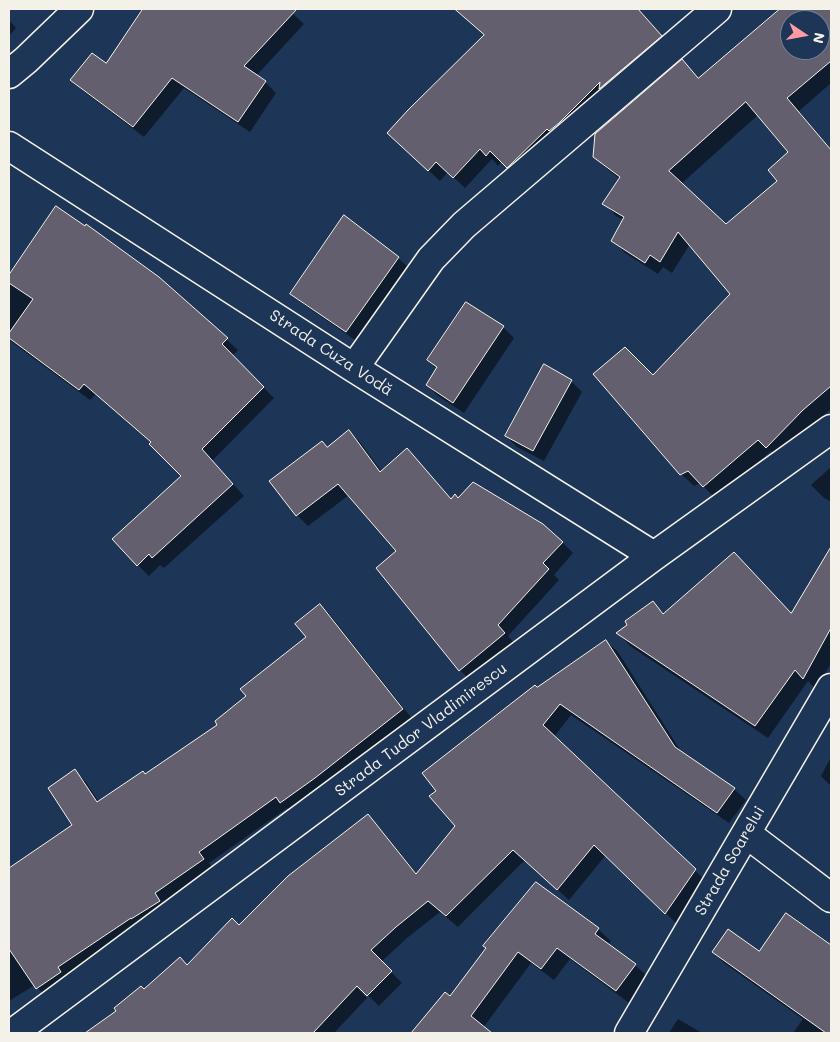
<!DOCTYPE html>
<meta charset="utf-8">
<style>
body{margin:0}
#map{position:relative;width:840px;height:1042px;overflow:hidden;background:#1d3557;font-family:Mali,sans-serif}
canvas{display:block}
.frame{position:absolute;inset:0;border:10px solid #f4f1e8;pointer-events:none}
.north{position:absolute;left:780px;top:10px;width:50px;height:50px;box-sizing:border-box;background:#1d3557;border:1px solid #738091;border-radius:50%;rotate:102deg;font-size:14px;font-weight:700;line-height:20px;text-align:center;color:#f4f1e8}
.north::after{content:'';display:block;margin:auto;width:18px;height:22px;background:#ff9aa2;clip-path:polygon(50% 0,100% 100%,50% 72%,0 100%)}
</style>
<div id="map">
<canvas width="840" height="1042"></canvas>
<div class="frame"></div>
<div class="north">N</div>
</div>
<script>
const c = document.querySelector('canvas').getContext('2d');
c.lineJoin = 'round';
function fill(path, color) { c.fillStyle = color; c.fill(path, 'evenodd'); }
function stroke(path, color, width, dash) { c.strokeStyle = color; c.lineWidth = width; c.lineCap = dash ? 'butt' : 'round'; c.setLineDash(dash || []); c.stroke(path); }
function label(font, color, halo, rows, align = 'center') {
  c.font = font + ' Mali,sans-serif'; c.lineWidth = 5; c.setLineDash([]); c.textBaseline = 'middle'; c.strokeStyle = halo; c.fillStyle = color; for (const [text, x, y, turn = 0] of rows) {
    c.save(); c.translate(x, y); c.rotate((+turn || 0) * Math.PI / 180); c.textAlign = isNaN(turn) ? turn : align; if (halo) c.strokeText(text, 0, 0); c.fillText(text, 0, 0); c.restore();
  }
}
fill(new Path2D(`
 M144,9H156L164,14L169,9H294L291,12L304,24L256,76L265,82L276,93L250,132L184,88L144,137L83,91L72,80L106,65Z
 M456,9H518L555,46L595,9H638L672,47L519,178L502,161L498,166L492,159L465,188L448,172L440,181L400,144L485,36Z
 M782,9H831V83L799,111L831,150V409L815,423L779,459L771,451L716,499L700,483L694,486L681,474L653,376L732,294L690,244L672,273L663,267L658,274L625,253L613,240L624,220L616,216L604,203L620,179L607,169L594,157L682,61L699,79ZM790,20H820V50H790ZM758,115L790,152L779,181L726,226L681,184Z
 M9,20L16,28L9,36Z
 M57,207L158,278L238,350L232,356L274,398L212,461L244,496L164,568L160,565L149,576L138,565L183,476L152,443L96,394L90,400L9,340V277Z
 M398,258L410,269L358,342L303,304L292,293Z
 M467,304L503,327L514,338L464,413L438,396L427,385L438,368L429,359Z
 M571,381L582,392L544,461L517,447L506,436Z
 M349,431L360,442L382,472L451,500H459L562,542L573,553L554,575L559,580L508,636L516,645L471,681L460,670L398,551L349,495L308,526L297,515L327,448Z
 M831,467V502L823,497L811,485Z
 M831,549V663L816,690L808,681L768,738L630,646L618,633L653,602L665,615H792Z
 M320,605L331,616L413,720L292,813L287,808L209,863L214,870L48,999L35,985L9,1001V884L15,880L9,869L73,825L75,771L86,782L99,802L146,776L219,725L307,638Z
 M606,641L618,652L682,753L734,789L746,800L729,823L571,715L554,737L706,881L677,924L606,855L569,900L525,860L458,927L440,912L407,938L381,962L402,983L379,1006L353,981L351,982L367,998L334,1033H87L118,1011L144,990L187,966L239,927L368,816L379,827L417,874L456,826L438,791L537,688Z
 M831,757V786L821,776Z
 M536,884L598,929L611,941L608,945L635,965L648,977L629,1003L570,959L554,980L531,963L483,1028L490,1033H412L445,994L450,998Z
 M713,952H759L812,957L831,970V1033H793L803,1019L724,963Z
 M678,1019L702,1033H669Z`), '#0007');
const building = new Path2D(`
 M143,9H297L244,66L266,81L238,122L172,78L133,127L70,80L92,53L106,63Z
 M455,9H638L662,36L599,89L600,82L559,123L549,131L547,129L507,168L490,151L486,156L480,149L453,178L436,162L428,171L387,133L408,110L484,35Z
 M780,9H831V61L787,98L831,150V386L803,410L766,448L758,440L703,487L688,471L680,475L593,374L625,347L653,375L730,294L678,232L660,262L650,255L645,263L611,241L624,217L602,204L620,177L593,157L595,134L682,59L698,78ZM790,20H820V50H790ZM746,102L788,152L768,170L777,181L726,224L669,171Z
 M56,206L85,226L86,224L159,277L228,338L222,344L264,387L202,449L233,484L152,558L149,554L137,566L112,539L181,476L149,444L151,442L84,384L79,390L9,338V333L33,299L9,283V275Z
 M344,215L399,257L346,332L290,294Z
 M466,302L504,326L453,403L426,385L437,367L427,360Z
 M544,364L572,380L533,451L505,436Z
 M349,430L380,472L407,448L451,499L455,494L458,498L473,482L543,524L563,542L543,563L549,569L498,625L505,633L459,671L376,568L396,551L338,484L296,516L269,481L322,441L327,447Z
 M831,547V628L803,679L795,670L755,726L616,633L627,625L625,621L653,601L663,614L734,552L791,613Z
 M320,604L403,709L315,778L280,803L276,797L199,852L204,859L155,893L160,901L131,919V918L58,967L61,972L36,989L9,949V868L72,825L48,788L75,769L97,802L143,771L145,774L217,725L215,721L246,696L240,689L306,637L295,624Z
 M606,640L675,747L735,788L717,813L560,704L543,725L696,869L665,914L594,845L557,890L513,850L446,916L428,901L396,927L371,950L392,971L367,996L357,986L313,1033H85L116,1011L114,1008L141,986L144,989L180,957L187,965L232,918L239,925L288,876L368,814L416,874L455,826L429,796L436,791L422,773L535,685L537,687Z
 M536,882L599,928L595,934L636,964L616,991L557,948L541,969L518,952L471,1016L492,1033H411L445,992L450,996L486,948L483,946Z
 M786,913L831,945V1033H826L712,952L728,929L759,951Z`);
fill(building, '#635f6e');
stroke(building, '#f4f1e8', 1);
const street = new Path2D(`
 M9,146L354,368L654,556
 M354,368L431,259L464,225L717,9
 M747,834L831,898
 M13,1033L654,556L831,429
 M629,1033L831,688`);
const secondary = new Path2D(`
 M9,74L26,60L79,9`);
stroke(street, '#f4f1e8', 31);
stroke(secondary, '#f4f1e8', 31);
stroke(street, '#1d3557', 28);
stroke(secondary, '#1d3557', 28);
label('16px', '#f4f1e8', '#1d3557', [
 ["Strada Cuza Vodă",331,353,33],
 ["Strada Tudor Vladimirescu",421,730,-37],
 ["Strada Soarelui",730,861,-60]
]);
</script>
